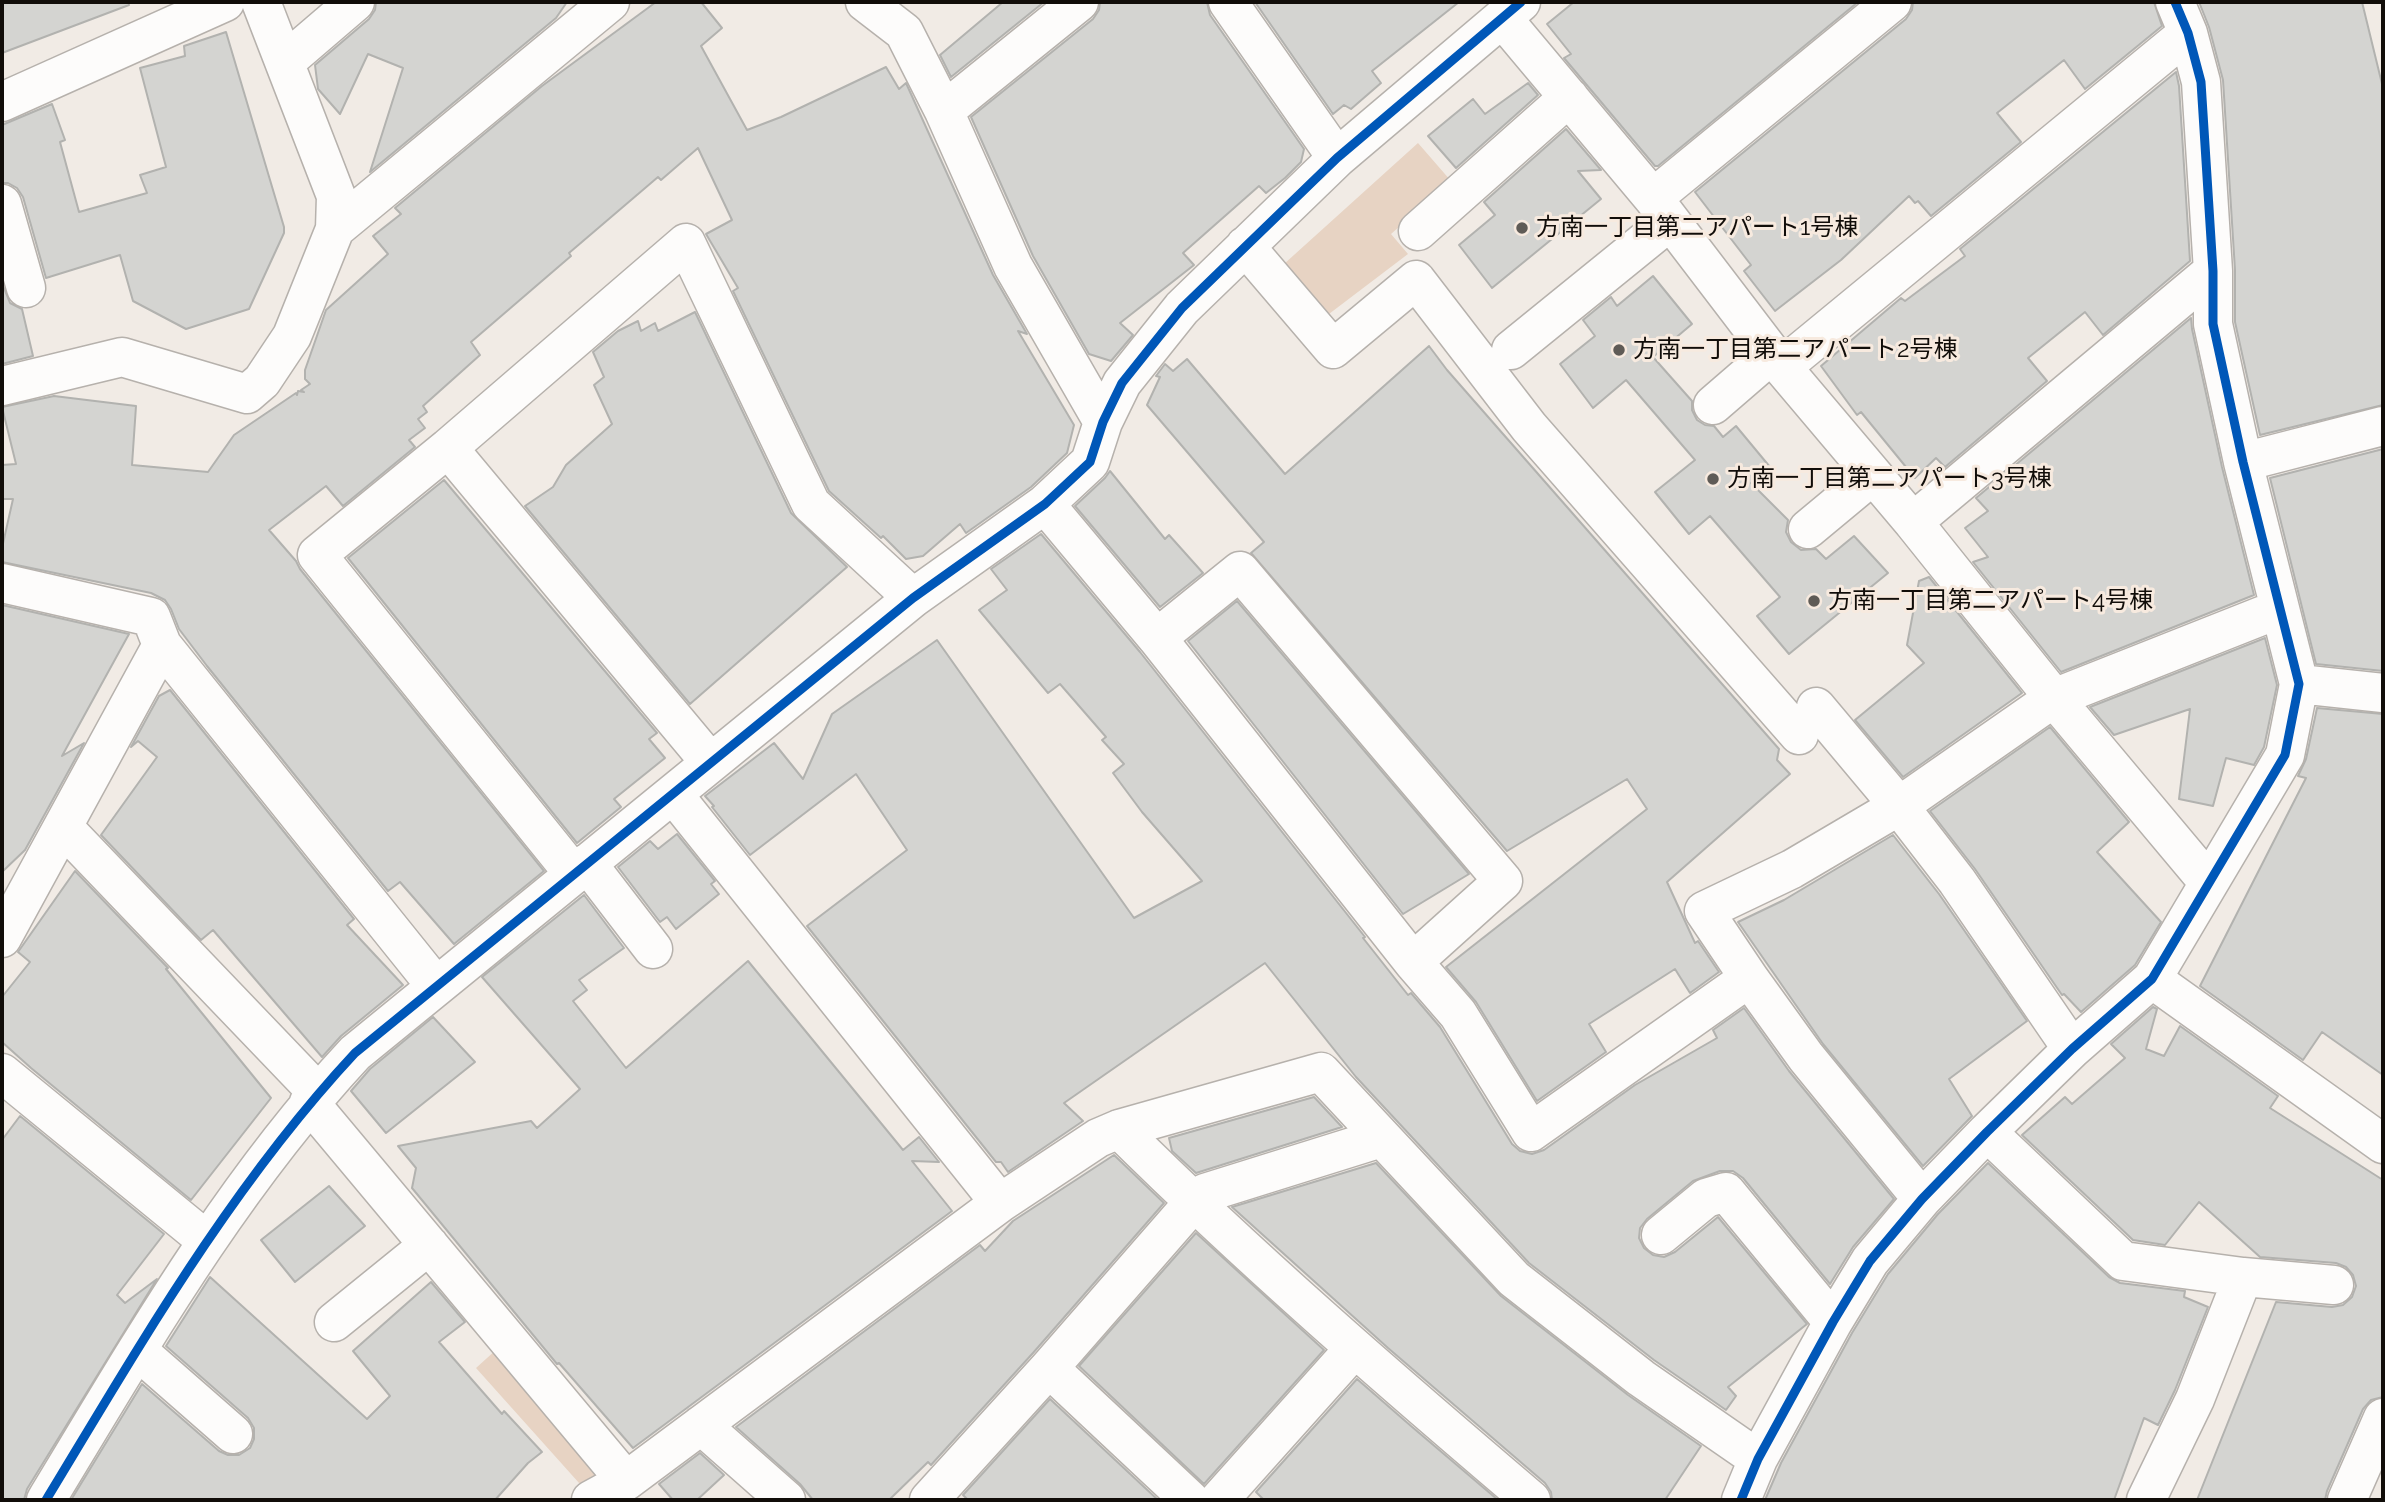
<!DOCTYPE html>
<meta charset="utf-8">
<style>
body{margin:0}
#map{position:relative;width:2385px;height:1502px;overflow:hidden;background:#f1ebe5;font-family:Raleway,sans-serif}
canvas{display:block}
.frame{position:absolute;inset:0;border:4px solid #110d09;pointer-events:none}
</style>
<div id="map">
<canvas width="2385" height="1502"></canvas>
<div class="frame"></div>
</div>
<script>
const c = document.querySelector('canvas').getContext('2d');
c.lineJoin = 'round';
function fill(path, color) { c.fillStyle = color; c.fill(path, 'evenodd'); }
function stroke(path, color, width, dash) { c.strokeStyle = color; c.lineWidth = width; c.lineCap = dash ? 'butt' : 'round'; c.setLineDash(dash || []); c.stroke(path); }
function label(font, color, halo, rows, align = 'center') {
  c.font = font + ' Raleway,"Noto Sans JP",sans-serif'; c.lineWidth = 6; c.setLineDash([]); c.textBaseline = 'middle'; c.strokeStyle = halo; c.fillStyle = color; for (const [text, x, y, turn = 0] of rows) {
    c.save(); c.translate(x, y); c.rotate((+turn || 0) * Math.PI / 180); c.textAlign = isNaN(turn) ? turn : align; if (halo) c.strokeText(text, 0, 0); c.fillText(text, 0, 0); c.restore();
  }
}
fill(new Path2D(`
 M1418,143L1451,181L1391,234L1408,254L1325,317L1284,264Z
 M497,1349L597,1466V1483L588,1493L476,1368Z`), '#e7d3c3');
const building = new Path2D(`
 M2,2H128L129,5L2,53Z
 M376,2H567L556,18L370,172L403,68L368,54L340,114L318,89L315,65L369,19L375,10Z
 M656,2H701L722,28L701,46L747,130L781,117L886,67L899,89L906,83L993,275L1027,334L1018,331L1074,425L1067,453L1031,487L966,533L960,524L923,556L906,559L883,536L881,538L829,491L733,291L738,288L706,234L732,220L698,148L661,180L658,177L569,253L571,256L471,342L480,355L423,406L427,412L418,419L425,428L409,440L415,447L343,506L326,486L269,530L296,561L300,569L544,871L454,944L400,882L388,891L207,666L179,629L171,609L165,600L151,593L2,562V548L13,499H2V465L16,464L2,407L54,396L136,406L132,465L208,472L234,435L296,393L297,395L298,391L304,392L301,390L310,384L305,379V370L326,310L388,254L373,236L401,214L395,208L542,86Z
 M1003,2H1044L951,77L940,55Z
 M1100,2H1207L1210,15L1304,149L1301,162L1285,178L1266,193L1259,186L1183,253L1194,265L1120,323L1133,335L1111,361L1089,354L1033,256L971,117L1093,19L1099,10Z
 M1255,2H1459L1372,71L1381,83L1351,109L1344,105L1333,114Z
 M1574,2H1858L1658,166H1655L1564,58L1571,54L1547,24Z
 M1913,2H2154L2162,26L2085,89L2064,60L1997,113L2021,142L1931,216L1918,201L1915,203L1909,196L1841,260L1775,311L1744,271L1751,265L1695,192L1906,19L1912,10Z
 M2199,2H2362L2383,88V405L2260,435L2235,322V270L2223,80L2209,27Z
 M226,32L284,227V233L249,309L186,329L133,301L120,255L46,278L23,197L17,188L8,183H2V125L52,104L65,140L60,142L79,212L147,193L140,175L166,167L140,68L185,56L184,46Z
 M2176,72L2179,86L2190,261L2103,335L2085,312L2028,358L2047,381L1945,467L1936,458L1915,478L1861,412L1857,415L1821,366L1901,298L1905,301L1965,256L1960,249Z
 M1528,83L1538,95L1456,168L1428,136L1473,99L1485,114Z
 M1566,129L1601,170L1578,171L1601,199L1492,288L1459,245L1495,215L1484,202Z
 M1653,276L1692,324L1653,357L1692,401V410L1697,420L1705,425L1714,426L1723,437L1736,426L1770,467L1751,483L1788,520L1786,532L1791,542L1801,550L1816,549L1826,559L1854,536L1888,573L1789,654L1757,616L1780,597L1710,516L1689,534L1655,492L1695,460L1626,380L1593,408L1560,364L1595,336L1583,320L1611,297L1617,306Z
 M2,283L10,303L22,309L33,356L2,364Z
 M695,312L791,513L847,567L690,704L525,506L553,487L566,465L612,424L594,385L604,377L593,352L618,331L638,321L641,331L655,323L658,331Z
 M2191,318L2192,329L2222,467L2254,595L2061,672L1973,562L1988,557L1965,528L1988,511L1976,498Z
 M1429,346L1447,370L1779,749L1777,760L1790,774L1667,882L1695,943L1698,941L1719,972L1690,993L1675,969L1589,1024L1606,1052L1537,1101L1476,1002L1446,967L1647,809L1627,779L1507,851L1251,553L1264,542L1147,405L1160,377L1156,376L1165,364L1173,371L1187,359L1285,474Z
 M2383,449V671L2316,664L2270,478Z
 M1110,471L1165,539L1169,535L1203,573L1160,607L1075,506L1105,478Z
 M444,480L657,733L649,739L665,758L614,799L621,807L577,843L348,558Z
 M1041,534L1140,652L1365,937L1363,938L1408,995L1411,993L1440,1027L1512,1144L1520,1151L1532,1154L1544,1150L1635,1085L1717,1038L1713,1030L1744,1008L1789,1071L1894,1199L1853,1247L1830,1284L1743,1178L1733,1171H1720L1693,1181L1647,1219L1640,1228L1639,1238L1644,1248L1653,1255L1664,1257L1675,1252L1718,1217L1807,1324L1728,1387L1736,1396L1726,1410L1654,1360L1529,1263L1356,1077L1265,963L1064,1103L1083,1121L1008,1172L1001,1162H996L807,926L907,850L856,774L750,855L712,807L714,806L705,796L774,743L803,779L832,714L937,640L1134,918L1202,881L1142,812L1113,773L1124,764L1102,740L1106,737L1060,684L1048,693L979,610L1007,590L991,569Z
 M1929,577L2022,693L1903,777L1855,720L1924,663L1907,645L1919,581Z
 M1237,601L1469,874L1403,914L1188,641Z
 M2,605L129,634L62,756L84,743L25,850L2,872Z
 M2265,638L2277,685L2264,747L2254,765L2226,758L2213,806L2179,799L2190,709L2114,735L2090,707Z
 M170,690L354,919L347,925L403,985L341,1036L322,1057L213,930L201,940L101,835L157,757L138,741L131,747L159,696Z
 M2317,708L2383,714V1075L2322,1032L2303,1060L2200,986L2306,778L2298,776L2306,759Z
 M2050,727L2129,822L2097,852L2161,922L2135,965L2081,1012L2064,994L2062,995L1975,869L1930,811Z
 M677,834L715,881L711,884L719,894L676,929L667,917L660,922L618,867L650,841L658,849Z
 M1893,835L1939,894L2027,1021L1949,1079L1972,1116L1923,1166L1823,1044L1738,922L1784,900Z
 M75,871L168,968L166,969L271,1098L191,1200L31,1068L2,1042V997L30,962L18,952Z
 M584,895L624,948L579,980L587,990L573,1001L626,1068L748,961L903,1150L919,1137L939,1162L912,1161L952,1211L633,1448L559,1363L557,1364L412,1188L416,1168L398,1146L531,1121L537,1128L580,1089L482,977Z
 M2153,1007L2157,1009L2146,1049L2164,1056L2180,1026L2278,1096L2270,1108L2383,1180V1397L2371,1400L2363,1409L2327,1491L2325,1500H2197L2276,1302L2332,1307L2343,1305L2352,1297L2356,1286L2353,1275L2346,1267L2336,1263L2260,1257L2199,1202L2165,1245L2133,1240L2022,1135L2065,1097L2072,1104L2125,1058L2111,1044Z
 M433,1017L475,1062L386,1133L351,1091L370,1069Z
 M1314,1097L1342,1127L1196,1173L1172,1151L1169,1138Z
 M20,1116L164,1234L117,1295L125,1303L157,1279L27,1489L24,1500H2V1140Z
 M1114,1155L1164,1203L1033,1353L931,1465L928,1462L889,1500H813L800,1484L736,1427L980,1245L985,1251L1013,1221Z
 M1376,1163L1501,1296L1628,1395L1701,1446L1665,1500H1552L1551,1492L1545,1483L1388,1348L1232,1207Z
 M1988,1163L2109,1277L2120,1283L2185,1291L2184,1297L2208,1307L2175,1390L2158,1425L2144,1418L2114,1500H1765L1781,1463L1852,1333L1888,1274L1938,1214Z
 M329,1186L365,1226L295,1282L261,1240Z
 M1196,1233L1324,1350L1204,1484L1079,1366Z
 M210,1277L367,1419L390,1396L353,1351L431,1282L465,1322L439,1342L502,1414L504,1411L542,1452L528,1463L495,1500H71L142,1384L219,1451L228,1455H239L250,1448L254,1439V1428L248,1418L166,1346Z
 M1357,1379L1411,1426L1498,1500H1264L1256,1492Z
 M1050,1399L1158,1500H968L963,1495Z
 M700,1453L724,1475L697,1500H673L659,1484Z`);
fill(building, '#d4d4d1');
stroke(building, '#b2b2af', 2);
const minor = new Path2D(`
 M865,2L904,32L944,111L1013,266L1103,422
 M1228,2L1337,158
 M1503,19L1653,198L1782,367L1913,522L2054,698L2209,883
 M285,62L355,2
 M2,102L225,2
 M944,111L1079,2
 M1653,198L1892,2
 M2,204L26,288
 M335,229L610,2
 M1418,231L1569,97
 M1245,246L1333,349L1416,280L1529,427L1799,735
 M1511,350L1670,221
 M1782,367L2188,33
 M2,386L122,357L247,394L262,381L292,336L335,229L336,196L261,2
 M1713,405L1772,354
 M448,448L710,762
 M2243,462L2383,426
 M1045,504L1157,638L1413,962L1458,1014L1531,1132L1749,978
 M1913,522L2213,271
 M1808,529L1873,475
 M2,583L151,617L162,645L2,938
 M1157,638L1240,571L1503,881L1413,962
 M162,645L436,986
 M2299,684L2383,693
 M1816,707L1899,806L1957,881L2072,1049
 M673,794L1000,1203
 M63,827L318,1093
 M587,863L653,949
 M574,874L317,555L448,448L686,243L811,504L913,598
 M2152,979L2383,1144
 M2,1073L206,1240
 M309,1102L626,1481
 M1119,1129C1250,1259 1390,1380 1531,1500
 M1987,1132L2123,1261L2243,1277L2334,1285
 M1922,1199L1806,1057L1749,978L1704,911L1792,869L1899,806L2054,698L2279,609
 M1661,1235L1706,1198L1726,1192L1833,1322
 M334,1322L429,1245
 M137,1350L233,1434
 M1049,1368L1190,1500
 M701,1425L786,1500
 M46,1500C140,1345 231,1186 355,1053L913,598L1045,504L1090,462L1103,422L1122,383L1182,308L1337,158L1521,2
 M591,1500L626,1481L1000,1203L1098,1138L1119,1129L1321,1072L1514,1279L1641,1378L1758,1459
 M929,1500L1049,1368L1193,1203L1205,1193L1381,1138
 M1219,1500L1354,1349
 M1741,1500L1758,1459L1833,1322L1870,1261L1922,1199L1987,1132L2072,1049L2152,979L2285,755L2299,684L2243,462L2213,324V271L2201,82L2188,33L2175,2
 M2146,1500L2195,1399L2243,1277
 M2347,1500L2383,1418`);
stroke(minor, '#b6b1ac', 41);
stroke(minor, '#fdfcfb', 38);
stroke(new Path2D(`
 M46,1500C140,1345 231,1186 355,1053L913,598L1045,504L1090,462L1103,422L1122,383L1182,308L1337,158L1521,2
 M1741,1500L1758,1459L1833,1322L1870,1261L1922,1199L1987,1132L2072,1049L2152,979L2285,755L2299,684L2243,462L2213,324V271L2201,82L2188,33L2175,2`), '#0057b8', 9);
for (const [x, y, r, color] of [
 [1522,228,7,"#5f5b56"],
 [1619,350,7,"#5f5b56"],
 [1713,479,7,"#5f5b56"],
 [1814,601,7,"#5f5b56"]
]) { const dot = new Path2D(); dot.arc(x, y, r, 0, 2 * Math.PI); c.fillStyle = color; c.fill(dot); stroke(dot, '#f7eadf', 2.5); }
label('24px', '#110d09', '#f7eadf', [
 ["方南一丁目第二アパート1号棟",1536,228],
 ["方南一丁目第二アパート2号棟",1633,350],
 ["方南一丁目第二アパート3号棟",1727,479],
 ["方南一丁目第二アパート4号棟",1828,601]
], 'left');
</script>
